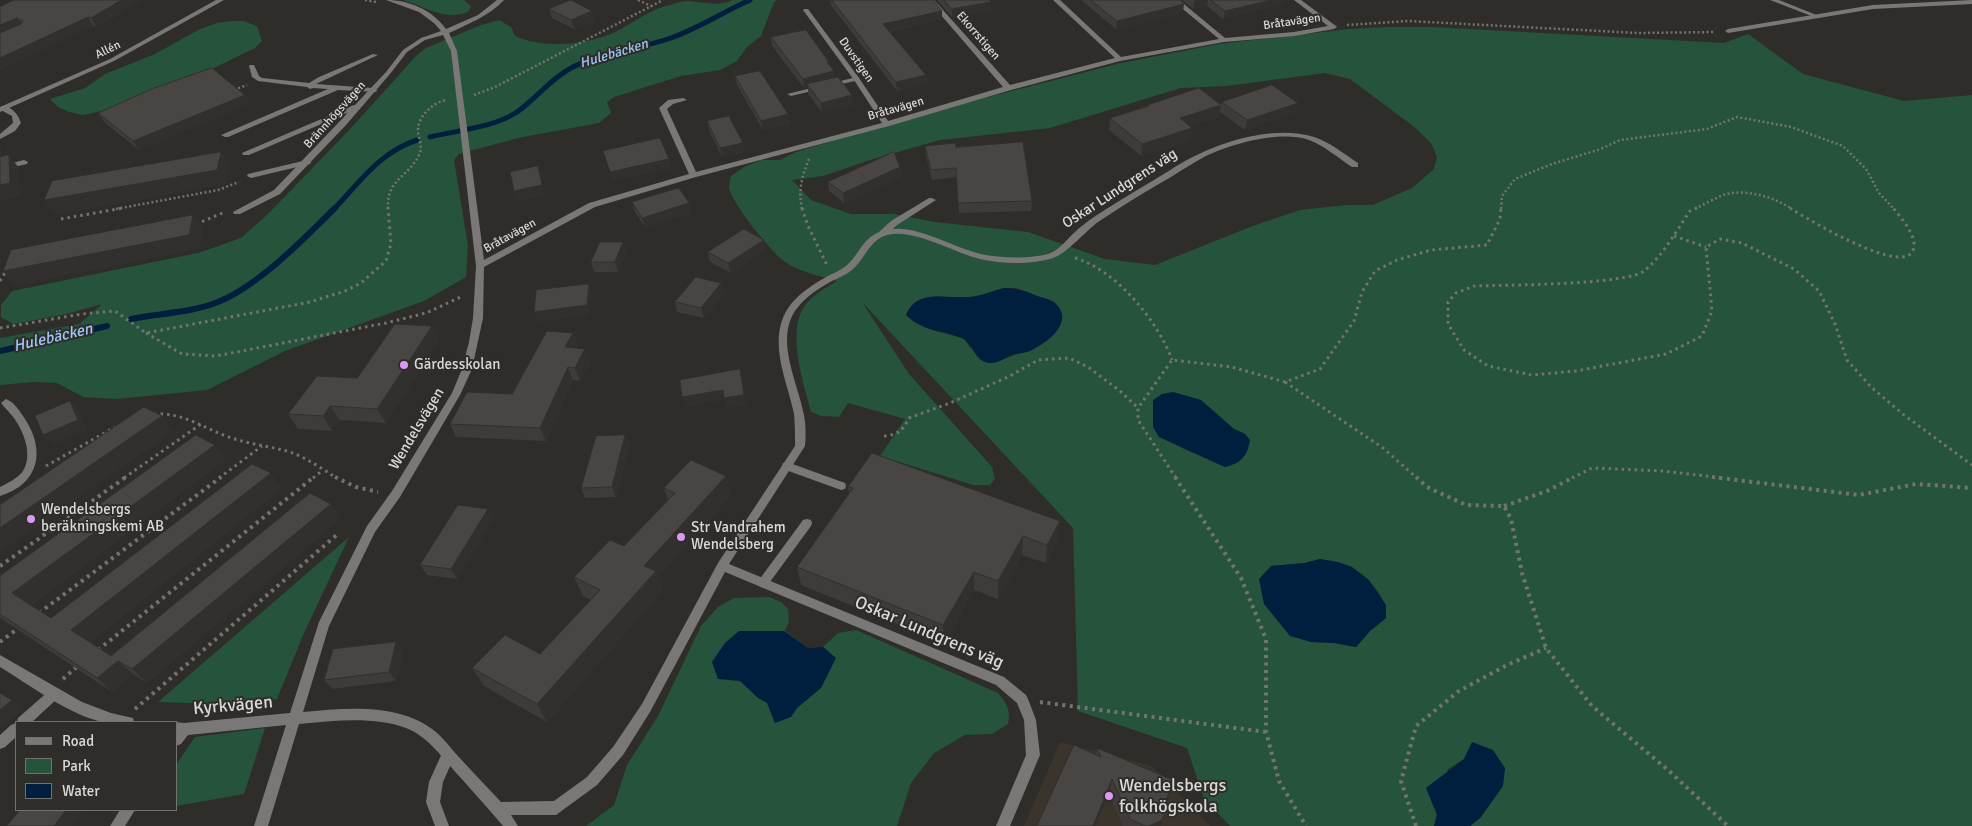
<!DOCTYPE html>
<meta charset="utf-8">
<style>
body{margin:0}
#map{position:relative;width:1972px;height:826px;overflow:hidden;background:#2f2d2a;font-family:Signika,sans-serif}
canvas{display:block}
.legend{position:absolute;left:15px;top:721px;width:162px;height:90px;box-sizing:border-box;background:#2f2d2a;border:1px solid #747270;margin:0;padding:6px 9px;list-style:none;font-size:15px;color:#dbd9d8}
.legend li{display:flex;align-items:center;gap:10px;height:25px}
.legend b{width:25px;border:1px solid #747270}
</style>
<div id="map">
<canvas width="1972" height="826"></canvas>
<ul class="legend">
<li><b style="height:6px;background:#7a7877"></b>Road</li>
<li><b style="height:14px;background:#25533c"></b>Park</li>
<li><b style="height:14px;background:#001e3e"></b>Water</li>
</ul>
</div>
<script>
const c = document.querySelector('canvas').getContext('2d');
c.lineJoin = 'round';
function fill(path, color) { c.fillStyle = color; c.fill(path, 'evenodd'); }
function stroke(path, color, width, dash) { c.strokeStyle = color; c.lineWidth = width; c.lineCap = dash ? 'butt' : 'round'; c.setLineDash(dash || []); c.stroke(path); }
function label(font, color, halo, rows, align = 'center') {
  c.font = font + ' Signika,sans-serif'; c.lineWidth = 4; c.setLineDash([]); c.textBaseline = 'middle'; c.strokeStyle = halo; c.fillStyle = color; for (const [text, x, y, turn = 0] of rows) {
    c.save(); c.translate(x, y); c.rotate((+turn || 0) * Math.PI / 180); c.textAlign = isNaN(turn) ? turn : align; if (halo) c.strokeText(text, 0, 0); c.fillText(text, 0, 0); c.restore();
  }
}
fill(new Path2D(`
 M1060,742L1152,766L1210,826H1024Z`), '#3b342d');
fill(new Path2D(`
 M403,0H464L471,6L468,12C443,21 426,7 403,0Z
 M733,0H777L774,2L761,36L747,47L737,61L720,70L681,76L614,97L607,102L611,113L599,123L518,138L459,154L454,160L468,246L466,277L424,301L285,351L207,390L116,399L83,397L57,383L34,382L0,385V338L79,324L102,304L67,314L13,324L1,317V305L12,291L198,253L241,238L268,214L352,127L417,55L426,48L481,25L499,20L511,27L515,36C542,49 588,45 615,32C634,23 649,9 670,5C676,3 683,1 688,1C705,2 717,7 733,0Z
 M232,21H243L257,26L262,41L255,48L185,82L106,110L83,115L69,112L58,107L50,99L85,88L105,74L155,54L200,29L217,23Z
 M1389,27H1433L1724,43L1748,34L1803,74L1904,101L1972,95V826H1470L1481,817L1464,759L1448,769L1434,826H1230L1204,799L1187,748L1078,711L1073,528L862,302L909,374L992,467L995,479L990,485H973L880,456L905,419L848,403L839,417L821,416L811,412C804,385 788,337 802,310C809,297 825,288 837,281C820,276 800,272 785,262C771,252 733,205 729,188C729,185 730,180 731,176L746,166L762,160H780L796,152L869,130L973,101L1121,63L1219,44L1349,29ZM1325,73L1350,79L1413,126L1431,143L1437,157L1434,169L1412,188L1373,205H1347L1300,210L1250,227L1155,265L1105,259L1028,232L934,222L894,214H851L811,200L792,180L823,176L870,160L940,140L1050,128L1181,88L1227,86ZM1004,288H1016L1054,302L1062,318C1056,348 1023,350 1000,361L970,348L964,339C943,332 922,331 906,315C917,288 947,299 969,297C982,296 992,291 1004,288ZM1153,400L1220,418L1234,429L1245,434L1225,467L1182,448L1153,427ZM1320,559C1350,572 1386,579 1386,618L1370,631L1356,647L1334,643L1311,642L1271,566L1305,563Z
 M349,537L304,633L277,699L239,705L158,702Z
 M769,597L781,602L788,609L789,622L785,631L808,648L823,647L838,633L856,630L998,693C1007,704 1011,710 1008,724L992,734L965,735L934,753L911,783L897,826H586L614,805L627,765L658,716L701,626L718,607L734,598Z
 M265,728L244,794L176,806V765L195,737Z`), '#25533c');
fill(new Path2D(`
 M1004,288C1016,288 1026,291 1037,296C1043,298 1050,299 1055,303C1076,322 1046,343 1030,351C1025,353 1020,353 1015,354C1006,356 999,364 989,363C974,361 973,343 962,338C940,329 924,332 906,315C917,288 946,299 969,297C982,296 992,291 1004,288Z
 M1173,392L1201,400L1234,429L1245,434L1250,440C1247,457 1241,463 1225,467L1159,437L1153,427V400L1162,394Z
 M1320,559L1338,562L1352,567L1369,580L1386,605V618L1370,631L1356,647L1334,643L1311,642L1290,636L1264,604L1259,579L1271,566L1305,563Z
 M739,631H784L808,648L823,647L836,658L821,688L797,708L791,717L775,723L767,703L758,698L740,681L718,679L712,662L725,643Z
 M1472,742L1493,750L1505,768L1503,786L1481,817L1470,826H1434L1437,815L1426,788L1464,759Z`), '#001e3e');
stroke(new Path2D(`
 M430,137C458,130 493,128 517,112C537,98 551,78 573,67C604,52 639,49 671,38C699,28 723,12 750,0
 M334,209C360,182 380,152 417,140`), '#001e3e', 5);
stroke(new Path2D(`
 M131,319C160,313 191,313 218,302C258,286 305,238 335,208
 M0,351L107,326`), '#001e3e', 6);
stroke(new Path2D(`
 M365,0L376,2
 M638,0L651,6
 M1347,25L1408,21L1638,33L1715,32
 M234,90L247,85
 M474,95L495,87L663,0
 M116,209L218,190L239,182
 M388,209C386,179 409,177 419,155C423,147 419,140 418,132C417,117 432,103 446,100
 M802,209C798,190 802,176 809,159
 M1501,209L1502,196L1515,179L1552,164L1601,149L1620,140L1707,129L1737,117L1791,127L1843,146L1866,169L1879,193L1894,209
 M1695,209C1704,204 1714,199 1723,195C1745,188 1774,197 1792,209`), '#757371', 2.5, [2, 2.5]);
stroke(new Path2D(`
 M802,208L808,226L827,265
 M1697,208L1690,211C1676,231 1663,256 1644,271C1626,285 1503,285 1474,286L1456,293L1448,302V324L1464,350L1488,366L1532,375L1576,371L1666,354L1702,336L1712,311L1706,247L1720,239L1742,243L1794,269L1819,291L1835,324L1847,360L1872,388L1904,415L1972,465
 M1790,208C1806,218 1909,281 1914,247C1916,235 1900,216 1893,208
 M61,219L123,208
 M196,224L225,212
 M1674,236L1706,247
 M1075,258C1116,270 1158,321 1172,360
 M0,281L6,271
 M0,328L82,314L115,311L146,333L310,302L345,291L361,283L386,261L391,244L388,208
 M146,333L182,354L216,356L386,323L426,313L463,296
 M1285,382L1383,448L1417,478
 M154,414C181,412 202,427 226,436C247,444 269,446 290,452C307,458 322,469 337,478
 M884,436C898,435 903,430 909,418L950,403L1010,376L1038,360L1069,358L1088,367L1120,391L1138,408
 M46,466L115,427
 M124,478L201,424
 M219,478L262,446
 M313,478L323,470
 M1176,478L1138,420V408L1172,360L1232,367L1285,382L1320,369L1354,321L1362,292L1375,271L1397,260L1431,250L1487,245L1500,219L1501,208
 M1572,478L1592,468L1663,471L1722,478`), '#757371', 3, [2.5, 4]);
stroke(new Path2D(`
 M335,477L356,487L378,492
 M1175,477L1241,578L1266,639V732L1279,781L1306,826
 M1416,477L1427,487L1466,505L1504,506L1511,519L1522,573L1546,648L1592,706L1668,770L1728,826
 M1712,477L1859,495L1916,484L1972,488
 M1504,506L1547,491L1574,477
 M0,566L126,477
 M39,613L221,477
 M0,642L20,627
 M98,650L314,477
 M63,679L79,665
 M1040,702L1266,732
 M135,709L339,533
 M1416,826L1401,781L1416,726L1459,691L1507,665L1546,648`), '#757371', 4, [3, 4.5]);
fill(new Path2D(`
 M1770,0H1779L1819,16L1814,17Z
 M373,54L378,55L316,84L373,88L377,90L376,92L338,90L228,137H225L221,135L328,89L313,88L310,89L307,87L258,81L252,77L249,66L250,65H254L259,76L262,78L309,83L319,77Z
 M857,77L859,78V80L791,96L787,94Z
 M354,105L361,107L249,155H243L242,153Z
 M1,106C12,106 18,114 21,123L15,131L0,139V134L13,123L12,116L1,110Z
 M24,160L28,162L27,164L0,170V166Z
 M307,160L311,162L310,164L251,178L247,176L248,174Z
 M929,198H932L936,200L897,225L885,236H879V232L891,221Z
 M6,399C14,402 20,411 25,419C46,451 39,484 0,496V487C8,483 18,478 23,471C33,455 24,432 14,418C10,413 5,408 1,403Z
 M787,462L845,483L846,486L845,489L841,490L783,469L782,466L783,463Z
 M807,519L811,520L812,523L811,526L767,586L763,588L759,586L757,583L759,580L803,520Z
 M54,688L58,690L60,694L58,698L32,722H17L18,718L50,690Z
 M16,723V737L5,747L0,749V735L11,725Z
 M448,749L453,751L455,755L443,782L440,802L449,826H435L426,802L429,782L443,751Z`), '#7a7877');
fill(new Path2D(`
 M386,0C410,0 432,10 446,29L478,15L497,0H504C489,16 468,24 449,33L457,51L484,260L589,203L689,174L659,108L668,100L683,98L687,100L673,104L667,109L696,172L882,123L854,80L803,10L804,9H808L859,78L888,121L1003,87L928,0H934L1010,85L1115,58L1053,0H1060L1121,57L1219,39L1172,0H1179L1225,38L1294,32L1328,26L1294,0H1301L1336,26L1337,27L1334,29L1294,36L1224,42L1120,61L1011,90L889,126L696,177L595,207L484,267L483,318L472,369L460,395L400,497L375,532L329,626L303,712C345,708 400,702 436,732C443,738 450,747 457,755C471,770 486,786 501,802L554,801L587,777L613,747L642,704L718,563L795,446C795,435 795,425 794,414C787,379 765,337 791,304C801,292 815,283 828,276C834,273 841,270 846,266C857,257 862,241 875,234C907,217 949,247 981,254C999,258 1030,259 1048,254C1059,251 1067,239 1075,232C1081,226 1087,222 1094,217C1113,204 1134,192 1154,180C1169,171 1183,161 1199,154C1232,138 1278,126 1314,137C1330,142 1344,154 1358,163V167H1352C1338,158 1325,146 1309,140C1280,130 1231,144 1204,157C1193,163 1182,170 1171,177C1146,191 1122,206 1098,222C1086,231 1066,254 1053,258C1032,265 1002,264 980,259C953,253 906,223 880,238C868,245 863,261 852,270C846,275 838,278 832,281C819,288 807,296 798,307C773,337 798,382 804,415C806,426 806,436 805,446L729,564L1004,677L1026,695L1028,699L1036,720L1040,755L1010,826H996L1026,755L1024,720L1017,703L996,685L725,572L650,712L623,755L597,785L556,815H511L518,826H503C489,809 474,793 460,777C444,760 428,736 406,728C373,716 334,721 299,724L268,826H254L286,725L188,735L181,744L176,746V722L184,723L290,713L319,622L367,526L392,491L452,393L462,369L469,342L473,318L476,266L451,51L443,35L425,40L407,52L390,74L346,125L280,194L240,214H234L233,212L274,190L340,121L386,72L403,50L421,38L441,31L434,23L419,12Z
 M1972,0V4L1873,9L1728,33L1725,31L1728,29L1873,5Z
 M0,655L82,702L111,713L133,718L134,722C124,722 113,724 103,722C71,716 28,684 0,667Z
 M120,810H135L125,826H110Z`), '#7a7877');
fill(new Path2D(`
 M216,0H224L114,61L0,112V107L110,59Z`), '#7a7877');
fill(new Path2D(`
 M830,0H933L942,11V19L890,32L926,75L927,84L897,91L831,5Z
 M937,0H989L991,2V11L952,17Z
 M1081,0H1180L1183,12L1116,29Z
 M1182,0H1284L1283,5L1223,19L1207,6L1193,9Z
 M0,7L120,12L121,13L96,26H93L0,69Z
 M549,9L595,20L574,29L552,18Z
 M771,37L830,67L834,71V78L853,105L822,112L808,94V87L804,88L772,46Z
 M735,76L790,124L763,130L737,85Z
 M245,95L250,104L139,150L104,122L98,113Z
 M1222,102L1296,112L1245,130L1220,112L1219,117L1191,126V140L1141,156L1109,130L1110,118L1147,106L1148,105H1221Z
 M707,121L743,143L744,152L722,157L709,130Z
 M925,146L956,147L1032,201L1031,211L959,213L956,177L932,180L926,156Z
 M900,167L901,177L844,203L829,191L828,182Z
 M632,202L691,213L645,227L635,212Z
 M765,250L731,273L710,262L708,252Z
 M626,252L618,272H594L591,262Z
 M721,283L724,293L704,318L677,312L675,302Z
 M432,326L439,340L386,423L340,420L332,431L298,429L288,414L357,378Z
 M573,333L578,346L577,348L590,362L580,381L573,380L546,441L456,437L450,424L512,394Z
 M625,435L629,445L616,497L585,498L581,488Z
 M226,459L31,605L51,618L282,488L89,642L111,656L341,518L147,683L133,674L112,692L0,618V576Z
 M726,476L731,495L658,577L663,590L547,722L484,686L472,668L540,654L591,600L583,596L574,577L624,546L668,500L664,488Z
 M848,487L1058,540L1046,563L1022,555L998,599L974,590L944,643L801,585L797,567L849,493Z
 M493,519L457,579L427,575L420,565Z
 M396,642L403,651L396,681L332,689L324,680Z
 M1097,748L1173,780L1165,805L1161,826H1123L1109,794L1096,754Z`), '#3e3b3a');
fill(new Path2D(`
 M122,0H143L96,26L91,18Z
 M1199,0H1208L1207,6L1193,9L1194,1Z
 M1272,0H1284L1283,5L1223,19L1225,11Z
 M991,2V11L952,17V9Z
 M1184,4L1183,12L1116,29L1117,21Z
 M592,11L595,20L574,29L571,20Z
 M942,11V19L884,33L883,24Z
 M88,17L93,26L0,69V58Z
 M17,18L23,26L0,37V25Z
 M834,71L835,80L807,84L808,87L804,88L803,79Z
 M926,75L927,84L897,91L896,82Z
 M245,95L250,104L139,150L133,141Z
 M852,95L853,105L822,112L821,103Z
 M1298,103L1296,112L1245,130L1247,120Z
 M1221,105L1219,117L1178,130L1180,118Z
 M788,114L790,124L763,130L761,121Z
 M1192,128L1191,140L1141,156L1142,144Z
 M743,143L744,152L722,157L720,148Z
 M0,145L1,147L4,163L0,164Z
 M221,152L230,166L226,184L55,215L44,200Z
 M9,155L19,168L20,196L0,201V185Z
 M669,159L671,169L612,181L610,172Z
 M538,166L541,176L545,195L518,201L514,191Z
 M900,167L901,177L844,203L843,193Z
 M689,203L691,213L645,227L642,218Z
 M193,215L203,229L199,249L15,286L3,271Z
 M764,240L765,250L731,273L728,263Z
 M623,242L626,252L618,272L615,262Z
 M721,283L724,293L704,318L701,308Z
 M589,284L592,294L590,315L537,322L534,312Z
 M432,326L439,340L386,423L377,409Z
 M573,333L578,346L570,361L565,347Z
 M585,349L590,362L580,381L575,368Z
 M568,367L573,380L546,441L540,428Z
 M740,369L746,405L726,408L724,400L685,407L682,397Z
 M70,401L79,411L87,430L53,445L43,435Z
 M330,406L340,420L332,431L323,416Z
 M162,416L174,431L0,553V528Z
 M625,435L629,445L616,497L612,487Z
 M215,445L226,459L28,607L12,593Z
 M271,473L282,488L86,644L71,630Z
 M726,476L731,495L658,577L663,590L547,722L537,704L644,566Z
 M331,504L341,518L147,683L132,669Z
 M488,509L493,519L457,579L451,569Z
 M1060,521L1058,540L1046,563L1047,545Z
 M1023,536L1022,555L998,599V581Z
 M974,572V590L944,643L943,625Z
 M396,642L403,651L396,681L389,672Z
 M118,661L133,674L112,692L97,678Z
 M12,700L24,709L0,729V710Z
 M1112,779L1109,794L1096,826H1093Z
 M1173,780L1169,796L1160,818L1165,804Z
 M1167,808L1161,826H1149Z
 M66,810H84L72,826H54Z`), '#32302f');
const building = new Path2D(`
 M14,0H122L114,4H115L91,18L88,17L0,58V33L21,24L23,21L17,18L0,25V7Z
 M571,0L592,11L571,20L549,9Z
 M832,0H933L942,11L883,24L926,75L896,82Z
 M944,0H989L991,2L952,9Z
 M1091,0H1180L1184,4L1117,21Z
 M1211,0H1272L1225,11Z
 M806,30L829,62H827L834,71L803,79L771,37Z
 M212,68L245,95L133,141L98,113L152,89Z
 M760,71L788,114L761,121L735,76Z
 M838,77L852,95L821,103L807,84Z
 M1272,85L1298,103L1247,120L1222,102Z
 M1199,88L1221,105L1180,118L1192,128L1142,144L1110,118L1149,106L1148,105Z
 M729,116L743,143L720,148L707,121Z
 M660,138L669,159L610,172L603,151Z
 M1023,142L1032,201L958,203L956,168L931,170L925,146L955,143L956,147Z
 M221,152L217,170L44,200L52,181Z
 M894,152L900,167L843,193L828,182Z
 M9,155L10,183L0,185V157Z
 M538,166L542,185L514,191L510,172Z
 M679,188L689,203L642,218L632,202Z
 M193,215L189,235L3,271L11,250Z
 M744,229L764,240L728,263L708,252Z
 M600,242H623L615,262H591Z
 M696,277L721,283L701,308L675,302Z
 M589,284L587,305L534,312L536,290Z
 M395,324L432,326L377,409L330,406L323,416L288,414L317,376L357,378Z
 M547,331L573,333L565,347L585,349L575,368L568,367L540,428L450,424L467,392L512,394Z
 M740,369L744,395L724,398L723,390L682,397L680,380Z
 M70,401L78,420L43,435L35,416Z
 M144,407L162,416L0,528V505Z
 M196,435L215,445L12,593L51,618L252,464L271,473L71,630L111,656L310,493L331,504L132,669L118,661L97,678L0,614V576Z
 M625,435L612,487L581,488L596,436Z
 M872,453L1060,521L1047,545L1023,536L998,581L974,572L943,625L797,567L853,488L848,487Z
 M691,460L726,476L644,566L656,571L537,704L472,668L505,635L540,654L600,590L574,577L610,540L624,546L675,493L664,488Z
 M458,505L488,509L451,569L420,565Z
 M396,642L389,672L324,680L333,649Z
 M0,693L12,700L0,710Z
 M1074,745L1101,757L1097,748L1173,780L1165,804L1167,808L1162,820L1149,826H1145L1130,819L1112,779L1093,826H1037Z
 M20,810H66L54,826H7Z`);
fill(building, '#484543');
stroke(building, '#32302f', 1);
for (const [x, y, r, color] of [
 [404,365,5,"#dc99f4"],
 [31,519,5,"#dc99f4"],
 [681,537,5,"#dc99f4"],
 [1109,796,5,"#dc99f4"]
]) { const dot = new Path2D(); dot.arc(x, y, r, 0, 2 * Math.PI); c.fillStyle = color; c.fill(dot); stroke(dot, '#2f2d2a', 2); }
label('12px', '#dbd9d8', '#2f2d2a', [
 ["Bråtavägen",1292,22,-8],
 ["Ekorrstigen",978,36,49],
 ["Allén",108,50,-26],
 ["Duvstigen",856,60,55],
 ["Bråtavägen",896,109,-16],
 ["Brännhögsvägen",335,115,-48],
 ["Bråtavägen",510,236,-29]
]);
label('italic 14px', '#9cc6f6', '#2f2d2a', [
 ["Hulebäcken",614,54,-17]
]);
label('15px', '#dbd9d8', '#2f2d2a', [
 ["Oskar Lundgrens väg",1120,189,-33],
 ["Wendelsvägen",417,429,-59]
]);
label('15px', '#dbd9d8', '#2f2d2a', [
 ["Gärdesskolan",414,365],
 ["Wendelsbergs",41,510],
 ["beräkningskemi AB",41,527],
 ["Str Vandrahem",691,528],
 ["Wendelsberg",691,545]
], 'left');
label('italic 16px', '#9cc6f6', '#2f2d2a', [
 ["Hulebäcken",53,338,-13]
]);
label('18px', '#dbd9d8', '#2f2d2a', [
 ["Oskar Lundgrens väg",929,633,23],
 ["Kyrkvägen",233,706,-5]
]);
label('18px', '#dbd9d8', '#2f2d2a', [
 ["Wendelsbergs",1119,786],
 ["folkhögskola",1119,807]
], 'left');
</script>
